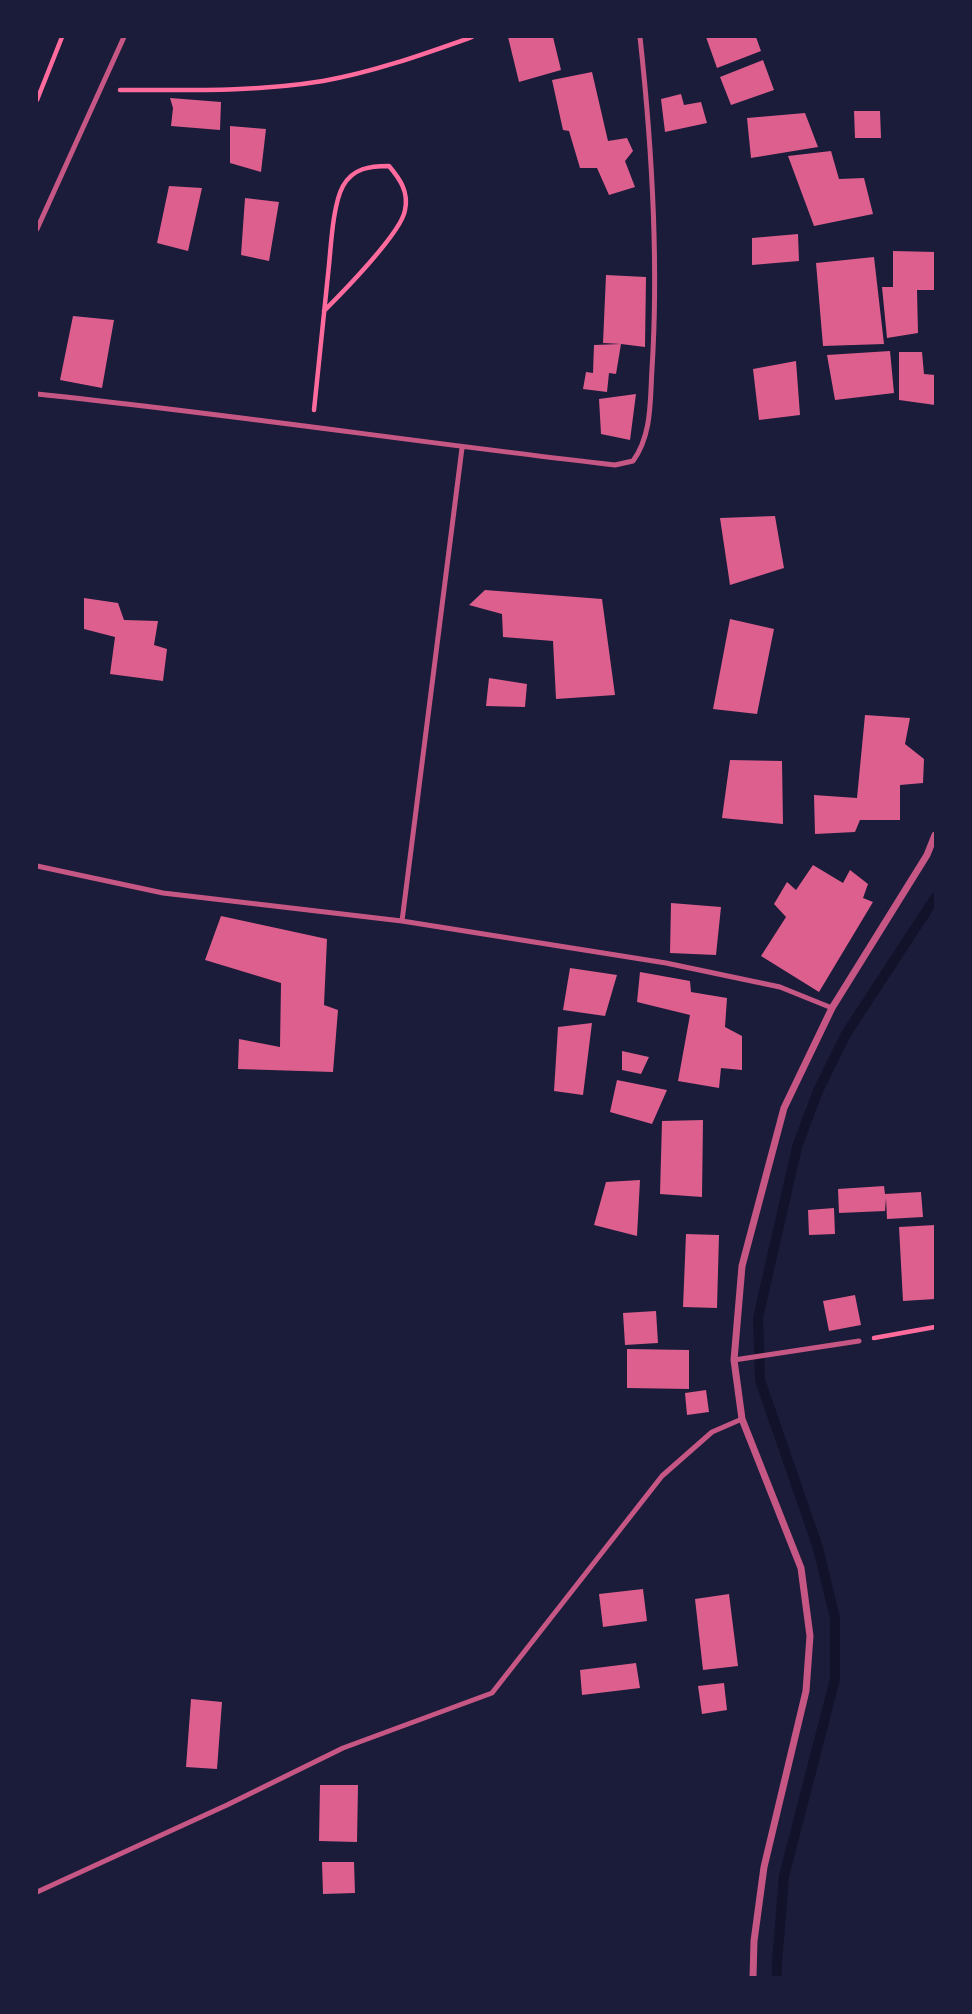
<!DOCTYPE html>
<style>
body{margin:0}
#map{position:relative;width:972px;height:2014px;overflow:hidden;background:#1b1b3a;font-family:"Zilla Slab",serif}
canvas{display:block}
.frame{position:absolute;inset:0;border:38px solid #1b1b3a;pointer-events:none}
</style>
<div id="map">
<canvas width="972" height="2014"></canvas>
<div class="frame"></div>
</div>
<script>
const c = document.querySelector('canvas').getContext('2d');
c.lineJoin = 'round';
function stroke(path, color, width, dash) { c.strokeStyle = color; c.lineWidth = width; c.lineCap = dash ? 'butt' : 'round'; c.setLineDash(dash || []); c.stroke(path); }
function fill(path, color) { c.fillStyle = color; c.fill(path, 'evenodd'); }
stroke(new Path2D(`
 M777,1977V1962L784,1876L835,1679V1618L818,1548L760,1380L758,1318L797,1147L818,1091L846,1034L935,898`), '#12122b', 10);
fill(new Path2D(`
 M508,37H553L561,70L519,82Z
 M706,37H756L761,51L717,68Z
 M763,60L774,90L731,105L720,77Z
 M592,72L608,141L627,138L633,151L625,161L635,187L609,195L597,168H580L569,131L563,130L552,80Z
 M681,94L684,105L701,102L707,123L665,132L661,99Z
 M170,98L221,102L220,130L171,126L173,108Z
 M854,111H880L881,138H855Z
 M805,113L818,147L751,158L747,118Z
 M230,126L266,129L261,172L230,163Z
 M831,151L839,179L864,178L873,214L814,226L788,156Z
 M169,186L202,188L188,251L157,243Z
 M245,198L279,202L269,261L241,255Z
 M798,234L799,261L752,265V238Z
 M893,251L935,252V290H917L918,333L887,338L882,287H893Z
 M874,257L884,344L823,346L816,263Z
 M606,275L646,277L645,347L621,344L616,374L609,373L607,392L583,389L586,372L593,373L594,345L621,344L603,343Z
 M73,316L114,320L102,388L60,380Z
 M890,351L894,393L835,400L827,355Z
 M899,352H922L924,374L935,375V405L899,400Z
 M796,361L800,415L759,420L753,369Z
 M636,394L630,440L601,434L599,399Z
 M775,516L784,568L730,585L720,518Z
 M485,590L602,599L615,695L556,699L553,641L503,637L502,614L469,605Z
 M84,598L118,603L124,620L158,621L154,645L167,649L163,681L110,674L115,637L84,629Z
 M730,619L774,629L757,714L713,709Z
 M489,678L527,684L525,707L486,706Z
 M865,715L910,718L905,744L924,759L923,783L900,785V820H860L855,832L815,834L814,795L857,798Z
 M730,760L782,761L783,824L722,818Z
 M813,865L843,883L850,870L868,884L863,898L873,902L819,992L761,956L786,917L774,904L787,882L796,890Z
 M671,903L721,907L716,955L670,953Z
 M221,916L327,939L324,1005L338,1010L333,1072L238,1069L239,1039L280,1047L281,983L205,960Z
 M570,968L617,975L605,1016L563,1010Z
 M640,972L690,981L691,992L727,998L725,1027L742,1036V1070L721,1068L719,1088L678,1081L690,1015L637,1002Z
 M592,1023L583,1095L554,1091L558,1027Z
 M622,1051L649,1057L641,1074L622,1070Z
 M617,1080L667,1090L652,1124L610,1112Z
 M703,1120L702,1197L660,1194L662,1121Z
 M640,1180L637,1236L594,1225L606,1182Z
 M884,1186L885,1194L921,1192L923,1217L887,1219L886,1198L885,1211L839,1213L838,1189Z
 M834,1208L835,1234L809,1235L808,1210Z
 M935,1225V1299L903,1301L899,1227Z
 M686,1234L719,1235L717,1308L683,1307Z
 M855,1295L861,1325L829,1331L823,1301Z
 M656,1311L658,1343L625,1345L623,1313Z
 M627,1349L689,1350V1389L627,1388Z
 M706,1390L709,1412L687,1415L685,1393Z
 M643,1589L647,1621L603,1627L599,1594Z
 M729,1594L738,1666L703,1670L695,1599Z
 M636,1663L640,1688L582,1695L580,1670Z
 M724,1683L727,1710L702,1714L698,1686Z
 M191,1699L222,1702L217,1769L186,1767Z
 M320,1785H358L357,1842L319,1841Z
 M322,1862H354L355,1893L323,1894Z`), '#dd5f8e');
stroke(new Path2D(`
 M120,90C187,90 256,92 323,81C374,72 424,54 472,37
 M37,100L62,37
 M314,410C319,362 324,314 329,265C331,245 333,204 343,186C353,168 370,166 389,166C400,179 409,192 405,210C402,232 342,293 324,311
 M874,1338L935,1327`), '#ff6b9d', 4.5);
stroke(new Path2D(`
 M37,229L124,37
 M37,394C230,414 422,443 615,465L633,461C652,435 650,401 652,369C659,258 652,147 640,37
 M37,866L163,893L402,921L666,963L780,987L832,1008
 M402,921L462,448
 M734,1360L859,1341
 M37,1892L227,1805L343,1748L492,1693L662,1476L712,1432L742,1419`), '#c65784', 5);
stroke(new Path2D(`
 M753,1977L754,1941L764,1867L806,1691L810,1636L801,1568L742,1419L734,1360L742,1266L784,1108L832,1008L927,855L935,835`), '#c65784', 7);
</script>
